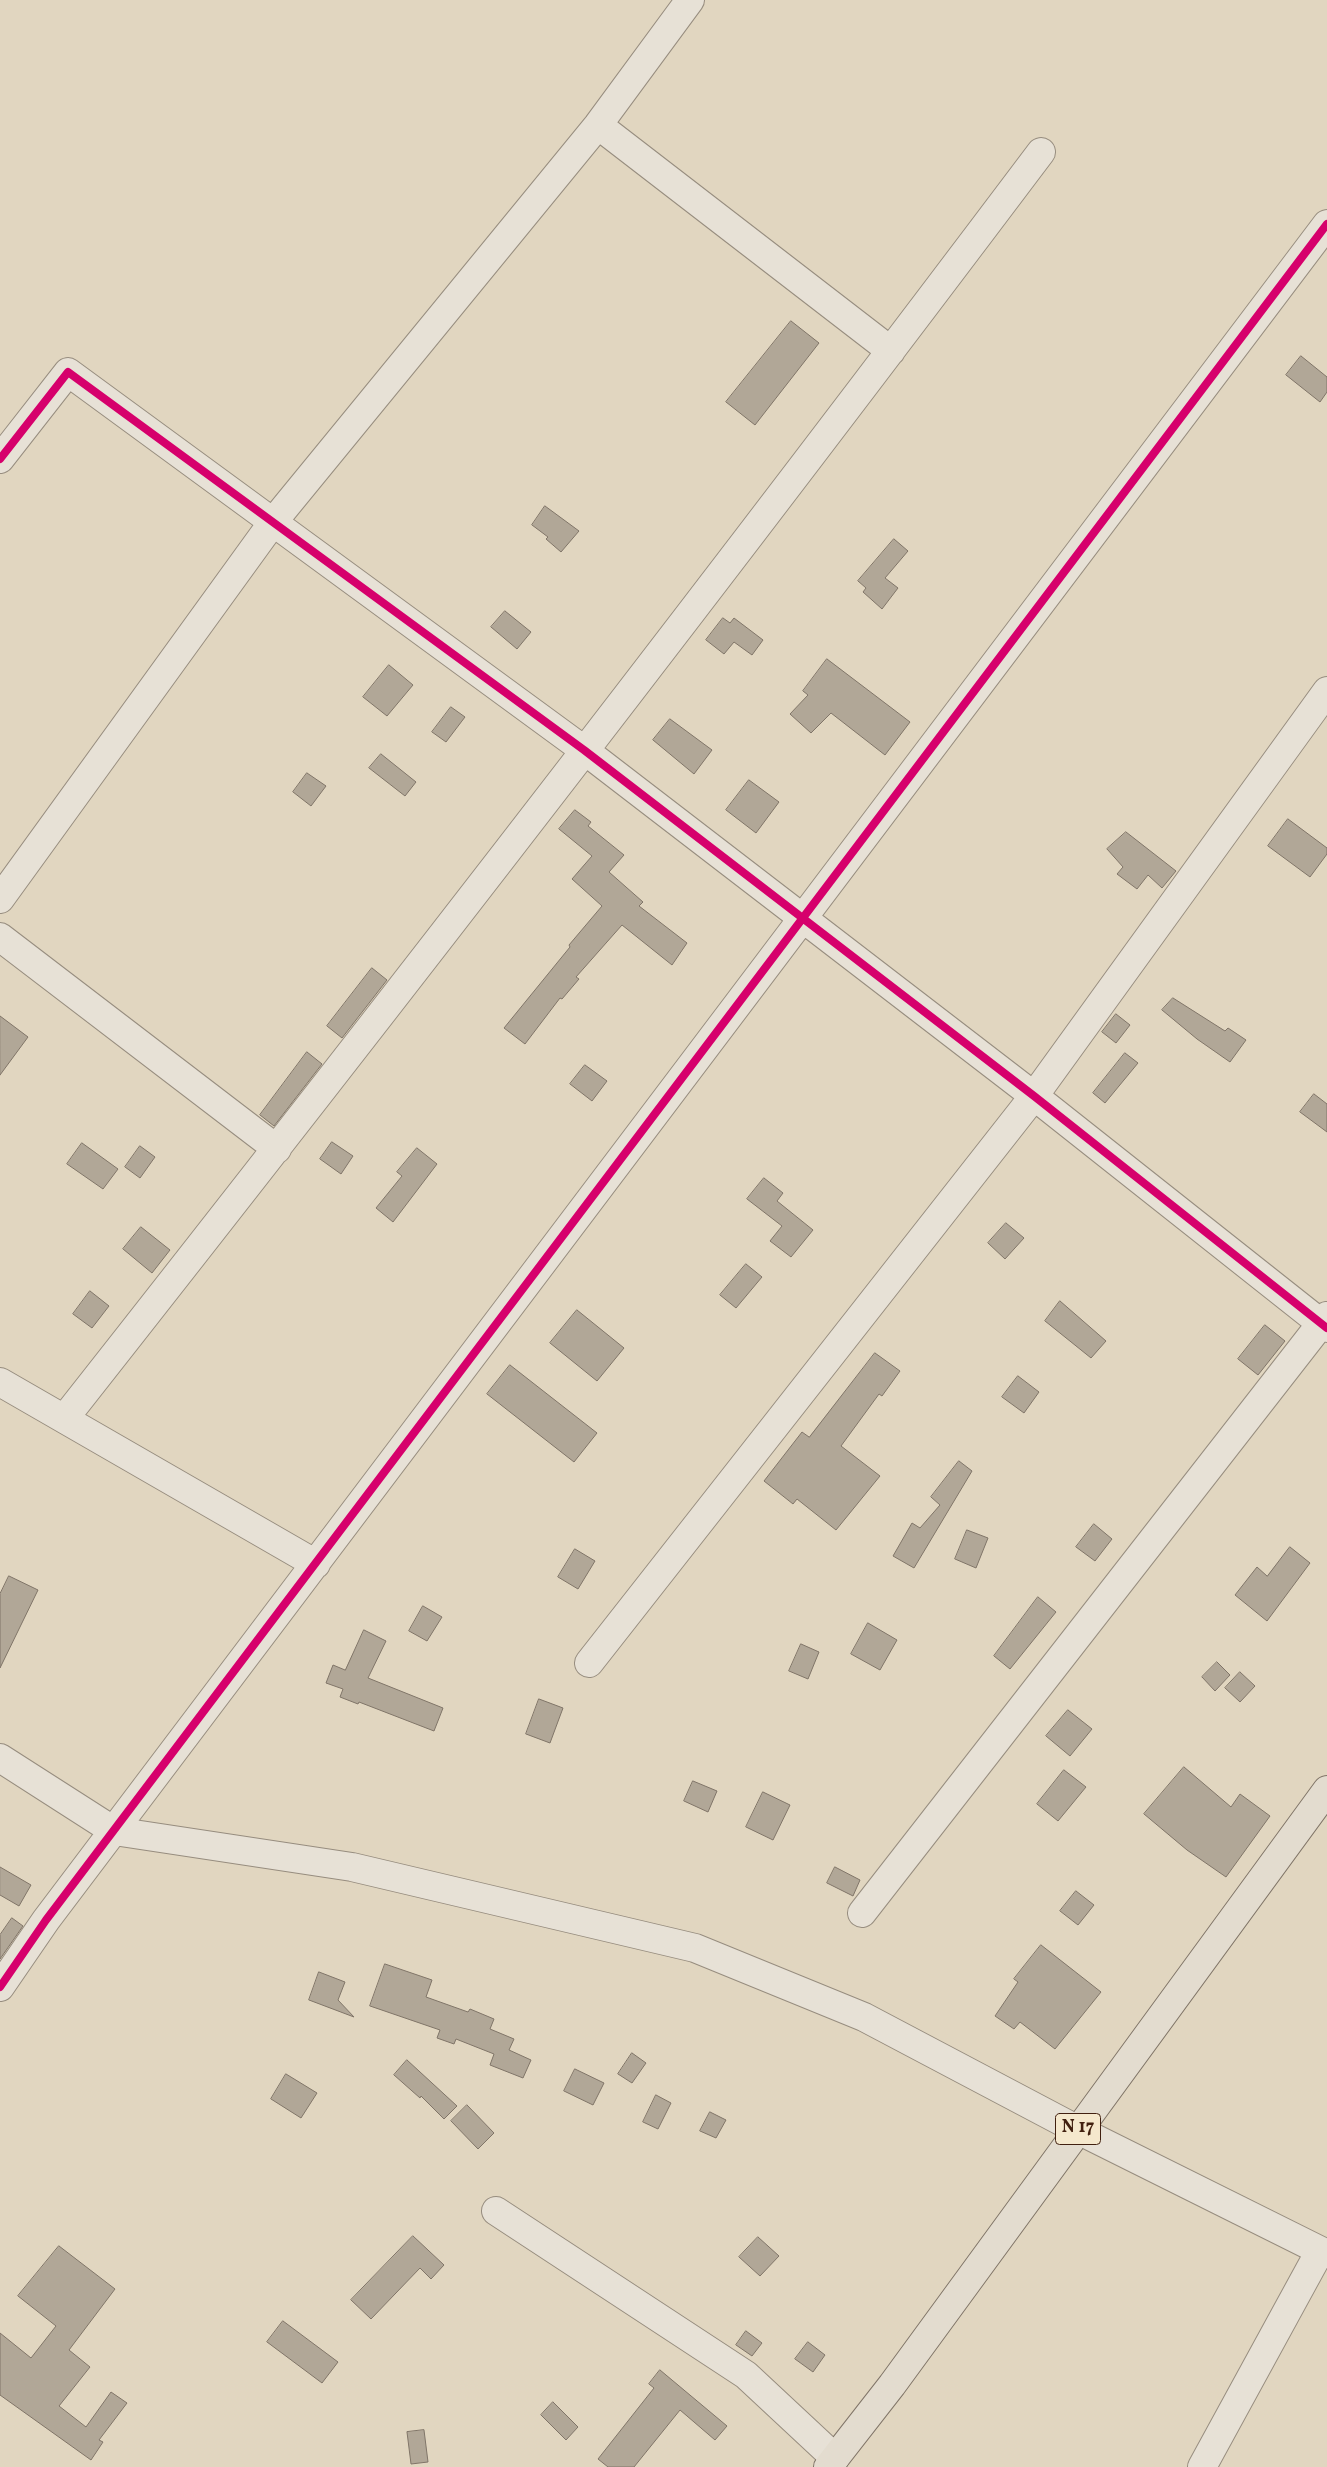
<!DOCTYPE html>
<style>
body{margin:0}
canvas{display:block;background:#e1d6c0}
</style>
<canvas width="1327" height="2467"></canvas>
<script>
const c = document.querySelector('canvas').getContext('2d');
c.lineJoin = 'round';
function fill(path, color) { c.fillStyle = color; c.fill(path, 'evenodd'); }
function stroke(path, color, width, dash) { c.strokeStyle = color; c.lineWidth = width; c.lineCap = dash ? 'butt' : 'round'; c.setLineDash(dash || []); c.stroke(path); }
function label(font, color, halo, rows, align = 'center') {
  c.font = font + ' Vollkorn,serif'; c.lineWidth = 4; c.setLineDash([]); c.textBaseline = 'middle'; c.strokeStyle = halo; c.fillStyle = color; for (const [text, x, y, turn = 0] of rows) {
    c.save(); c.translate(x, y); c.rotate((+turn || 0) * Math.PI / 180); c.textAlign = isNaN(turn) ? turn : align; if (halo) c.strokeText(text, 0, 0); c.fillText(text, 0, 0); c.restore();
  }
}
const building = new Path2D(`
 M791,321L819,343L755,425L726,402Z
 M1301,356L1327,377V392L1320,402L1286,375Z
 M545,506L579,531L561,552L546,539L548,537L532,525Z
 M894,539L908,551L885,578L898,588L882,609L863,592L866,588L858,581Z
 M505,611L531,632L517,649L491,627Z
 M723,618L730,623L734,618L763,640L752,655L734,642L724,654L706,640Z
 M827,659L910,722L885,755L831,713L811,733L790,714L808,695L803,691Z
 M389,665L413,685L387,716L363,697Z
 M451,707L465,717L446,742L432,732Z
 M670,719L712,750L694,774L653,740Z
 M381,754L416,782L405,796L369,768Z
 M307,773L326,786L311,806L293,792Z
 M749,780L779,802L756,833L726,810Z
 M575,810L591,822L588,826L624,855L609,872L643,902L639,906L687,943L672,965L622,925L576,977L579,979L562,999L560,998L525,1044L504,1028L570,947L569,945L602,906L572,879L592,856L559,829Z
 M1288,819L1327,848V854L1310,877L1268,846Z
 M1126,832L1176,871L1162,888L1148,875L1137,889L1117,874L1123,867L1107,849Z
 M372,968L387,980L342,1038L327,1026Z
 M1173,998L1225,1031L1228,1028L1246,1040L1230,1062L1197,1039L1162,1010Z
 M1116,1014L1130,1025L1116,1043L1102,1032Z
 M0,1016L28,1037L0,1075Z
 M307,1052L322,1064L274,1126L260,1115Z
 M1125,1053L1138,1063L1105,1103L1093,1093Z
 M585,1065L607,1081L592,1101L570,1084Z
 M1314,1094L1327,1104V1132L1300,1112Z
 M332,1142L353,1156L341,1174L320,1159Z
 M82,1143L118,1169L103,1189L67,1164Z
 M140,1146L155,1157L140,1178L125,1167Z
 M417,1148L437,1164L393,1222L376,1208L402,1176L397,1172Z
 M764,1178L783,1193L777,1201L813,1230L791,1257L770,1241L782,1226L747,1199Z
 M1006,1223L1024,1238L1005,1259L988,1243Z
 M141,1227L170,1250L152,1273L123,1249Z
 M746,1264L762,1277L736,1308L720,1295Z
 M90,1291L109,1306L92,1328L73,1314Z
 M1060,1301L1106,1341L1091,1358L1045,1321Z
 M577,1310L624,1348L597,1381L550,1343Z
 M1265,1325L1285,1341L1258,1375L1238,1359Z
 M875,1353L900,1371L882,1396L879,1394L841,1446L880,1476L836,1530L797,1499L793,1504L764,1481L802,1432L809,1437Z
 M510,1365L597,1433L574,1462L487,1394Z
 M1018,1376L1039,1392L1024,1413L1002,1397Z
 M959,1461L972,1471L914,1568L893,1556L912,1523L920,1528L940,1505L931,1497Z
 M1094,1524L1112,1539L1095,1561L1076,1547Z
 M967,1530L988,1538L976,1568L955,1559Z
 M1290,1547L1310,1563L1267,1621L1235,1595L1257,1567L1267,1576Z
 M575,1549L595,1561L578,1589L558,1577Z
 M9,1576L38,1590L0,1668V1594Z
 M1038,1597L1056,1612L1010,1669L994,1656Z
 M423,1606L442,1617L427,1641L409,1631Z
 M868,1623L897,1640L880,1670L851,1654Z
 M364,1630L386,1641L368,1678L443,1708L434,1731L359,1702L358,1704L340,1697L343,1689L326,1683L333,1665L345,1670Z
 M801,1644L819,1652L808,1679L789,1671Z
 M1217,1662L1230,1675L1215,1691L1202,1677Z
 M1240,1672L1255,1686L1240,1702L1225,1688Z
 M539,1699L563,1708L550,1743L526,1734Z
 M1068,1710L1092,1729L1070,1756L1046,1736Z
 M1184,1767L1231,1807L1240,1794L1270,1816L1226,1877L1187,1850L1144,1814Z
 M1064,1770L1086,1787L1058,1821L1037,1804Z
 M693,1781L717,1791L708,1812L684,1801Z
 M763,1792L790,1805L773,1840L746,1827Z
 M0,1867L31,1885L19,1906L0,1895Z
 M835,1867L860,1880L853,1896L827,1883Z
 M1076,1891L1094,1905L1078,1925L1060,1911Z
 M12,1918L23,1926L0,1959V1935Z
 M1041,1945L1101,1992L1055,2049L1020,2022L1014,2029L995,2016L1018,1982L1014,1979Z
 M385,1964L432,1980L426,1997L468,2012L470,2009L494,2019L490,2029L514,2039L509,2050L531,2060L523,2078L490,2065L494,2054L456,2039L454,2044L437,2038L440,2030L370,2006Z
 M319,1972L345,1982L338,2000L354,2017L309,2000Z
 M632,2053L646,2063L632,2083L618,2074Z
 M407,2060L457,2106L444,2119L421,2096L420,2098L394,2075Z
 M575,2069L604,2083L593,2105L564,2091Z
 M286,2074L317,2093L301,2118L271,2099Z
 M656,2095L671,2103L658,2129L643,2122Z
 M467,2105L494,2133L478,2149L451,2121Z
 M710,2112L726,2120L716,2138L700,2131Z
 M413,2236L444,2265L431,2279L420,2268L371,2319L351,2300Z
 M758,2237L779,2256L760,2276L739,2257Z
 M59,2246L115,2289L69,2350L90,2367L59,2406L86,2427L111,2392L127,2403L99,2440L103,2442L91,2460L0,2395V2333L31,2358L56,2326L18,2296Z
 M283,2321L338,2362L322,2383L267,2342Z
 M746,2331L762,2343L752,2356L736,2345Z
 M808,2342L825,2355L813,2372L795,2359Z
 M660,2370L727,2426L715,2440L680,2410L634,2467H608L598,2459L654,2388L649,2384Z
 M553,2402L578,2427L566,2440L541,2415Z
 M424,2430L428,2462L411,2464L407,2432Z`);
fill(building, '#b1a797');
stroke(building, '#807568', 1);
const minor = new Path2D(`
 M598,125L891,351
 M0,459L68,372L584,750L1034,1096L1327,1328
 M0,899L273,522L598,125L690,0
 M0,937L277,1149
 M0,1382L316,1564
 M64,1419C394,1000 720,578 1041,152
 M589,1663L1034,1096L1327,691
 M0,1758L114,1831L352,1867L695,1948L864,2017L1078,2130L1327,2254
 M862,1913L1327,1316
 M0,1987L46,1920L1327,224
 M496,2211L746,2375L835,2458
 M1202,2467L1320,2251`);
const major = new Path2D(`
 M828,2467L892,2385L1327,1790`);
stroke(minor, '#978d7f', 30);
stroke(major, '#807568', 30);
stroke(minor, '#e7e1d6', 28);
stroke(major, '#e3dccf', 28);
stroke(new Path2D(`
 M0,459L68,372L584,750L1034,1096L1327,1328
 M0,1987L46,1920L1327,224`), '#d6006c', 8);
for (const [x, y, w] of [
 [1078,2129,45]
]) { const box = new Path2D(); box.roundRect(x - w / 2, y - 15.5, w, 31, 4); c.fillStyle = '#f5e8cd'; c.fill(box); stroke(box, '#412010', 1); }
label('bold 18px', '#412010', null, [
 ["N 17",1078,2129]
]);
</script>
